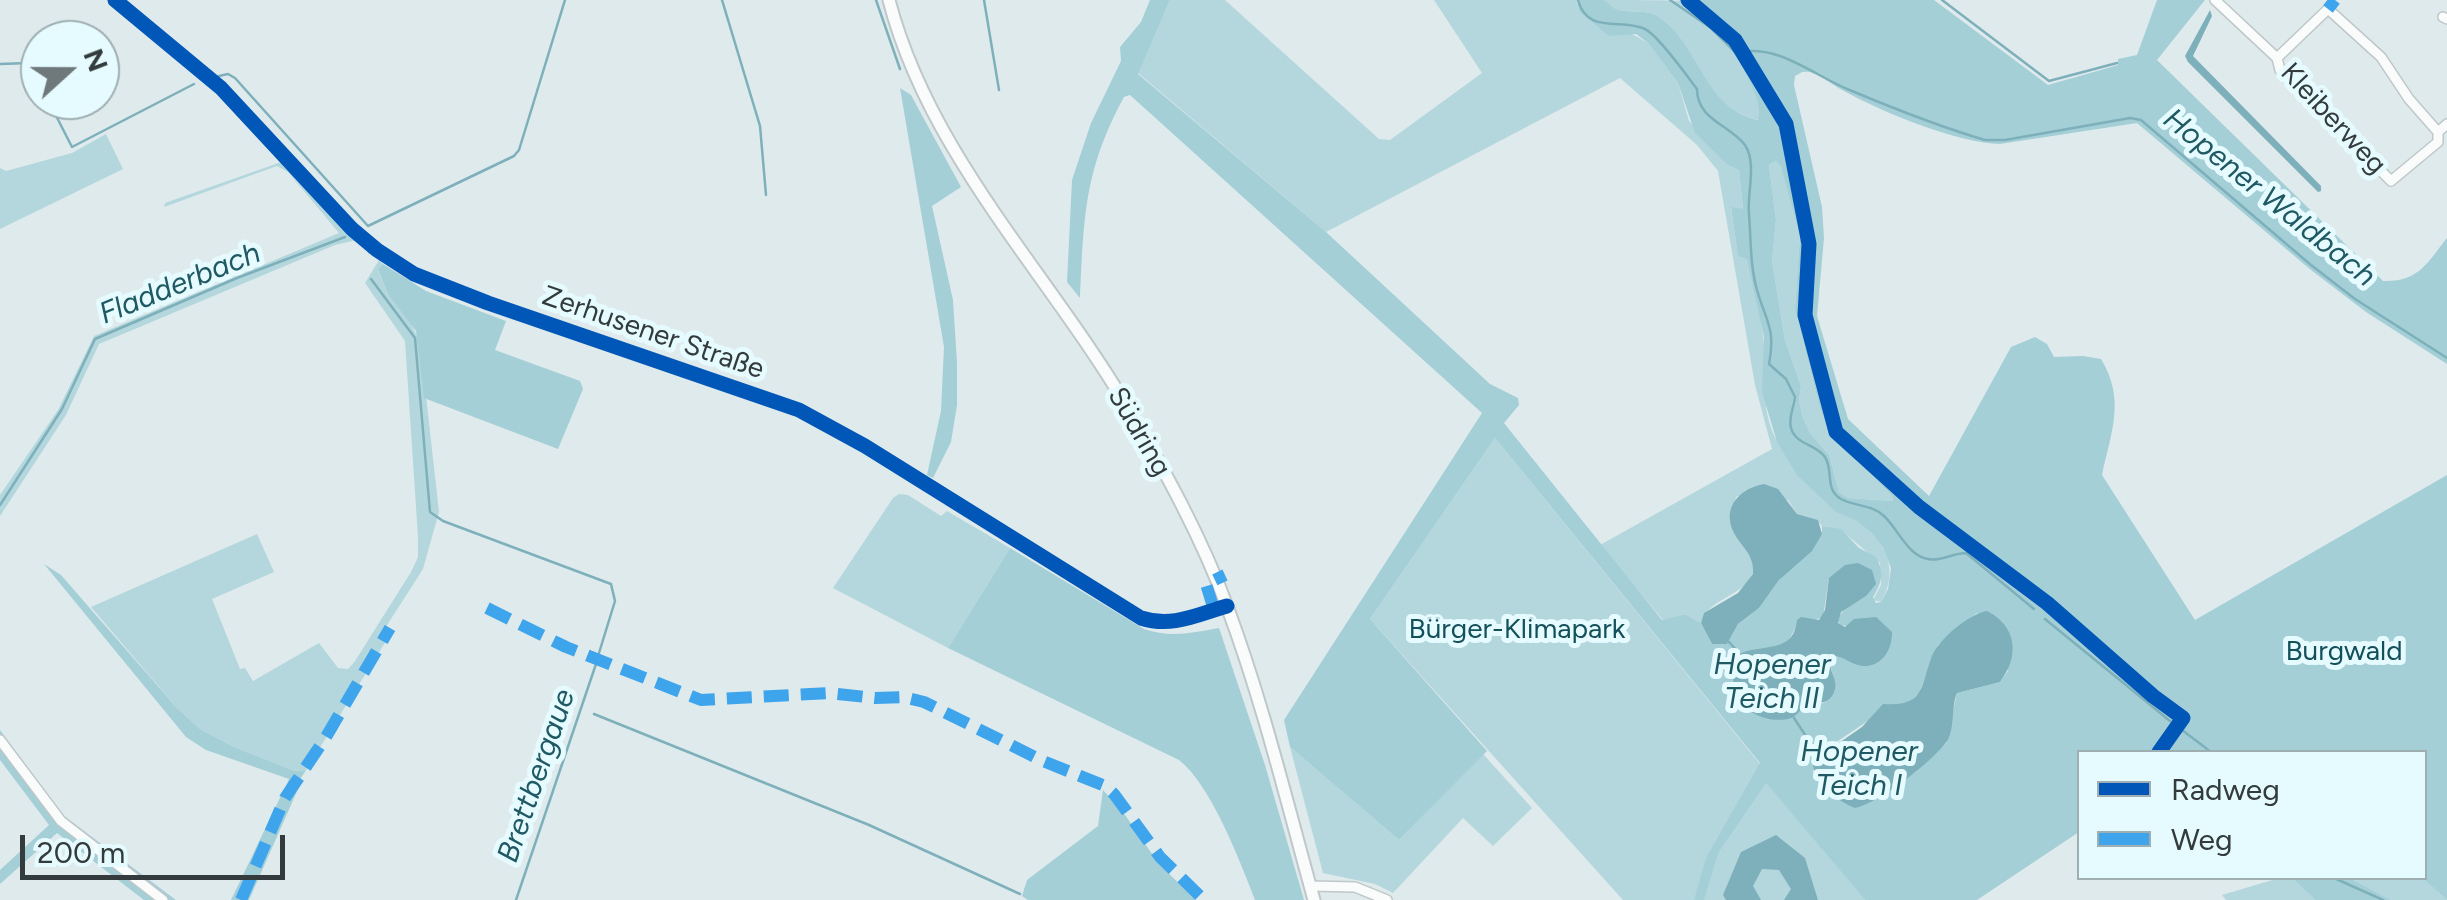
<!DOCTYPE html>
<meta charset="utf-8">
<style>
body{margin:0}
#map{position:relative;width:2447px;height:900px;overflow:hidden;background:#dfeaec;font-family:Figtree,sans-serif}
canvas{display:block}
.legend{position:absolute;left:2077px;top:750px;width:350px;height:130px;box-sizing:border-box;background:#e6fbff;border:2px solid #9eaeb1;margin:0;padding:12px 18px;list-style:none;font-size:30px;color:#333b3c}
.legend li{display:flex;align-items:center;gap:20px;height:50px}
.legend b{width:50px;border:2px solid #9eaeb1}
.north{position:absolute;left:20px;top:20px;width:100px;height:100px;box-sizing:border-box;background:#e6fbff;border:2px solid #9eaeb1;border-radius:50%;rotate:69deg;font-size:28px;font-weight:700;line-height:40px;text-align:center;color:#333b3c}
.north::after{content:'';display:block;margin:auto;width:35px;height:45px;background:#6f787a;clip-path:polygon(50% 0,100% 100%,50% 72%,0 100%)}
.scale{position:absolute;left:20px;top:835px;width:265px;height:45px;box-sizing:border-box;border:5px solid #333b3c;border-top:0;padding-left:12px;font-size:30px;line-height:35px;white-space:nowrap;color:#333b3c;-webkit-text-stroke:8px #e6fbff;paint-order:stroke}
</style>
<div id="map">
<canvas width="2447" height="900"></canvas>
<ul class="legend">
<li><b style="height:12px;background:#0057b8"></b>Radweg</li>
<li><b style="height:12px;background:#3ea4ec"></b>Weg</li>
</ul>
<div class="north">N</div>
<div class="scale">200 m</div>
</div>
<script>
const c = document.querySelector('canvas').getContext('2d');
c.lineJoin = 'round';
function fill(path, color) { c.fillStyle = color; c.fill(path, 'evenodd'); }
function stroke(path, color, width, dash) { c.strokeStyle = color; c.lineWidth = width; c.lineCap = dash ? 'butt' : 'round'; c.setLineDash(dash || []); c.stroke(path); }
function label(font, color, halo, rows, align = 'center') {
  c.font = font + ' Figtree,sans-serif'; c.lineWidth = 10; c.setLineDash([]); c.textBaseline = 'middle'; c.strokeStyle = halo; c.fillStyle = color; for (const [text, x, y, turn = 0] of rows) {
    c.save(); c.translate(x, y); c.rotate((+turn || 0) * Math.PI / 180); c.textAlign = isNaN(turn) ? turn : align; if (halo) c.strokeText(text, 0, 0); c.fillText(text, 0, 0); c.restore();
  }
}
fill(new Path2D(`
 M1170,0H1225L1379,139L1390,140L1482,73L1434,0H1579L1577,3L1648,43L1678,83L1689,121L1739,169L1743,210L1731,208L1738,255L1747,258C1753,284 1760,309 1763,335C1768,371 1758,406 1777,441C1784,454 1826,504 1838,512C1844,516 1852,518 1859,522C1887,540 1899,572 1881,602L1873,600L1881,585L1880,563L1841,530L1822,526L1817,520L1797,514L1788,500L1737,496C1719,535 1756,539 1753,574C1741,598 1708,598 1701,623L1685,614L1663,620L1600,545L1772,449L1755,385L1718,171L1697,145L1620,78L1326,232L1138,73Z
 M1603,0C1621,0 1666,0 1681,1C1711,15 1768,87 1759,120C1702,108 1701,49 1662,19C1649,8 1631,14 1616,9C1611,7 1607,3 1603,0Z
 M106,134L123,169L0,229V168L6,171L72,153Z
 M284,161L370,250L369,255L364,245L357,240L335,245L99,344L66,415L0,516V495L58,410L94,336L339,233L288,172L277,166L164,207L165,203Z
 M1776,161L1781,165L1790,192L1800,235L1795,309L1820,408L1829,433L1892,496L1893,501L1848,498L1839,492L1829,455L1810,433L1803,418L1799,401L1801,386L1785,340L1772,261L1776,220L1769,165Z
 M379,260L383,264L378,271L388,294L407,316L420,342L439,512L423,569L380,636L386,641L306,770L295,771L234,747L200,729L177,708L91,607L257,534L274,572L212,599L240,669L245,668L253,681L319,643L338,668L348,669L355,661L411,572L418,557V537L405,341L365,283Z
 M1495,438L1760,764L1766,782L1865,900H1623L1370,619Z
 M899,494L908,495L941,516L947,511L1010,548L948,648L833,588L893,498Z
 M1290,747L1399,840L1483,754L1532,808L1493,846L1463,818L1393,893L1375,884L1323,873Z
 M2279,878H2292L2315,900H2226L2222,895Z
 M2350,878H2422L2447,900H2391Z`), '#b4d7dd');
fill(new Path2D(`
 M1150,0H1170L1138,74L1326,232L1490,384L1518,398L1519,405L1504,423L1662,620L1685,614L1701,623L1712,644H1727L1738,624L1759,608L1779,580L1822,534V526L1841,529L1859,548L1875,556C1885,571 1882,583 1873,597L1876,603L1881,602L1888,589L1891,568L1883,547L1872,533L1857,521L1836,512L1797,475L1777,442L1762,392L1764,337L1747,259L1738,256L1731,207L1743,209L1739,170L1727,164L1695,133L1678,83L1648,43L1636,34L1609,36L1579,11V0C1586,0 1597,0 1603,0C1608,2 1611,7 1616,9C1631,14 1649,8 1662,19C1701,49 1704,108 1758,120C1766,99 1732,46 1716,30C1705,18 1691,10 1679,0H1934L2048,85L2118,65V59L2137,55L2157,0H2205L2157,60L2383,281C2419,282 2427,263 2447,238V364L2366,312L2311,270L2137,123L2000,144C1957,143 1882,112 1844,91C1833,86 1822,75 1810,72C1802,71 1802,72 1795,76L1794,85L1822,207L1824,238L1817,316L1848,419L1929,496L2011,347L2035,337L2047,344L2054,357L2083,356L2101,359C2126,400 2111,432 2102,475L2195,620L2447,475V900L2422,878H2424V752H2080L2079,832L1977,900H1865L1766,783L1718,853L1704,900H1694L1706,858L1760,763L1495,438L1370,619L1487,751L1399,840L1290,747L1284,720L1482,413L1130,95L1124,97C1084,171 1084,216 1080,298L1067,282L1072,180L1091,123L1121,61L1120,47L1141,22ZM1776,161L1781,166L1800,235L1795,309L1820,408L1829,433L1892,496L1893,501L1848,498L1839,492L1829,455L1810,433L1803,418L1799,401L1801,386L1785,340L1772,261L1776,220L1769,165ZM1829,578L1866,596L1846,607L1837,619L1840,625L1892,632C1893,649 1882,668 1862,666C1850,665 1844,655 1831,656C1826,671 1847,691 1825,702C1817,706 1809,704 1801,710L1741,653L1780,647L1787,643L1796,627L1823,617ZM1977,613L2008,671L2000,682L1957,693L1946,743L1914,773L1835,797L1813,772L1819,756L1835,743L1872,718L1910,702L1919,693L1938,645Z
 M900,88L911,95L961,187L932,206L953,300L957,363V405L951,442L933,478L927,475L941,411L944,347Z
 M383,264L426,291L506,321L495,350L580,381L583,389L558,449L424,398L416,331L388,294L378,270Z
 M1010,548L1144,629C1170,638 1192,633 1219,628L1265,765L1304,900H1255C1240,861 1211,785 1179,760L948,648Z
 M44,564L61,575L177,708L200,729L234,747L295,771L306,770L296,786L298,789L249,900H231L289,779L206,750L186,737Z
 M0,730L64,816L176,900H144L57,833L0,884V870L49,825L0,760Z
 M1103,790L1123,812L1159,864L1196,900H1028L1022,896L1027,880L1098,826Z
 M2292,878H2350L2391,900H2315Z`), '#a4cfd7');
fill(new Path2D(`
 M2210,10L2212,16L2193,56L2321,186V191L2318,192L2188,62L2185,56Z
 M1764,484L1778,489L1797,514L1818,520L1822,534L1812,551L1779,580L1759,608L1738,624L1727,644H1712L1701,623L1704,613L1738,593L1753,574C1754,552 1741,548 1733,531C1722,506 1741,488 1764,484Z
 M1858,563L1872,570L1876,584L1866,596L1841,612L1838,623L1845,627L1854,619L1876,617L1892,632C1893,649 1882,668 1862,666C1850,665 1844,655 1831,656C1826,670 1840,679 1834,693C1828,706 1817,701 1807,706C1798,710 1798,717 1788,719C1749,726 1718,688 1741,653C1765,644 1794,653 1797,620L1801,617L1819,620L1825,610L1829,578L1845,565Z
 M1987,611C2017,626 2020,656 2000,682L1957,693C1951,707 1955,729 1947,741C1933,761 1879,803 1855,808C1837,801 1811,781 1813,761L1862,727L1883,704C1925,707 1920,687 1932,656C1939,639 1969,614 1987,611Z
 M1776,835L1805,858L1818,900H1784L1791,889L1779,870L1762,869L1753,886L1761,900H1726L1723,895L1741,852Z`), '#7db0ba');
stroke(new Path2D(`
 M722,0L760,126L766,195
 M876,0L900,69
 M984,0L999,90
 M1578,0C1587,35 1622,18 1645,29C1659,36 1687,76 1697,89C1697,120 1730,125 1745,145C1757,163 1747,193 1749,214C1751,239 1750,266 1757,290C1766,322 1776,328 1769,364L1786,379L1795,397C1794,408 1788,417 1791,428C1796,445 1816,444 1825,457C1834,471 1824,489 1841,499C1856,507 1871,504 1884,516C1898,529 1908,556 1928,559C1941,562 1952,553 1966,553L2034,609
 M1670,0L1711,28L1736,53C1778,42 1815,77 1852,91C1895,109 1940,127 1985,140H2005L2130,118L2141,120L2311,265L2355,299L2447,358
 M1942,0L2049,81L2117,63
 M0,64L29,63L40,84
 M219,76L228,74L235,78L368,226L514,156L519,150L565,0
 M48,100L72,147L194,84
 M371,279L415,338L430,512L443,521L611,584L615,601L599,653
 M0,505L62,409L95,339L237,278L345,237
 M2045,619L2170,721
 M1729,642L1740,654
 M594,714L869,825L1020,894
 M1794,718L1819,756
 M2182,730L2211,752
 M2334,878L2383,900
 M516,900L596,664`), '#7db0ba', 2.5);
const street = new Path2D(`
 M115,0L221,88L352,229L377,250L414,274L488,303L799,410L865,446L1141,618C1172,628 1196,615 1227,606
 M2215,0L2277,58L2280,70L2391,181L2438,142V132L2447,124
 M2443,17L2447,19
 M2277,58L2328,9L2381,57L2409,99L2438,132
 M0,740L61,821L163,900
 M1310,886L1355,887L1387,900`);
const secondary = new Path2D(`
 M889,0C929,154 1047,272 1126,405C1164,469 1202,538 1228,609C1263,703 1287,803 1314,900`);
stroke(street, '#bfc7c9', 12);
stroke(secondary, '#bfc7c9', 15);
stroke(street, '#fafcfc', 9);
stroke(secondary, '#fafcfc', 11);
stroke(new Path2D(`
 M2328,9L2335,0
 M487,608L566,647L701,700L829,693L875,698L903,697L924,702L1043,761L1105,786L1114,794L1160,857L1204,900
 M1214,610L1206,584L1225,575
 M241,900L285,798L326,737L390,628`), '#3ea4ec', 12, [25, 12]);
stroke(new Path2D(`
 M115,0L221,88L352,229L377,250L414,274L488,303L799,410L865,446L1141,618C1172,628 1196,615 1227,606
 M1688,0L1735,40L1786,124L1809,244L1805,315L1836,432L1919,507L2047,603L2153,696L2183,718L2159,752`), '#0057b8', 15);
label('28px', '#333b3c', '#e6fbff', [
 ["Kleiberweg",2333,119,47],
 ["Zerhusener Straße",653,333,19],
 ["Südring",1139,432,60]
]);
label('28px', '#14505a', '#e6fbff', [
 ["Bürger-Klimapark",1517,630],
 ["Burgwald",2344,652]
]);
label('italic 30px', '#1f5963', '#e6fbff', [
 ["Hopener Waldbach",2269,198,39],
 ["Fladderbach",180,284,-22],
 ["Hopener",1772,665],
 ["Teich II",1772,699],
 ["Hopener",1859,752],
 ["Teich I",1859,786],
 ["Brettbergaue",537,776,-71]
]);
</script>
